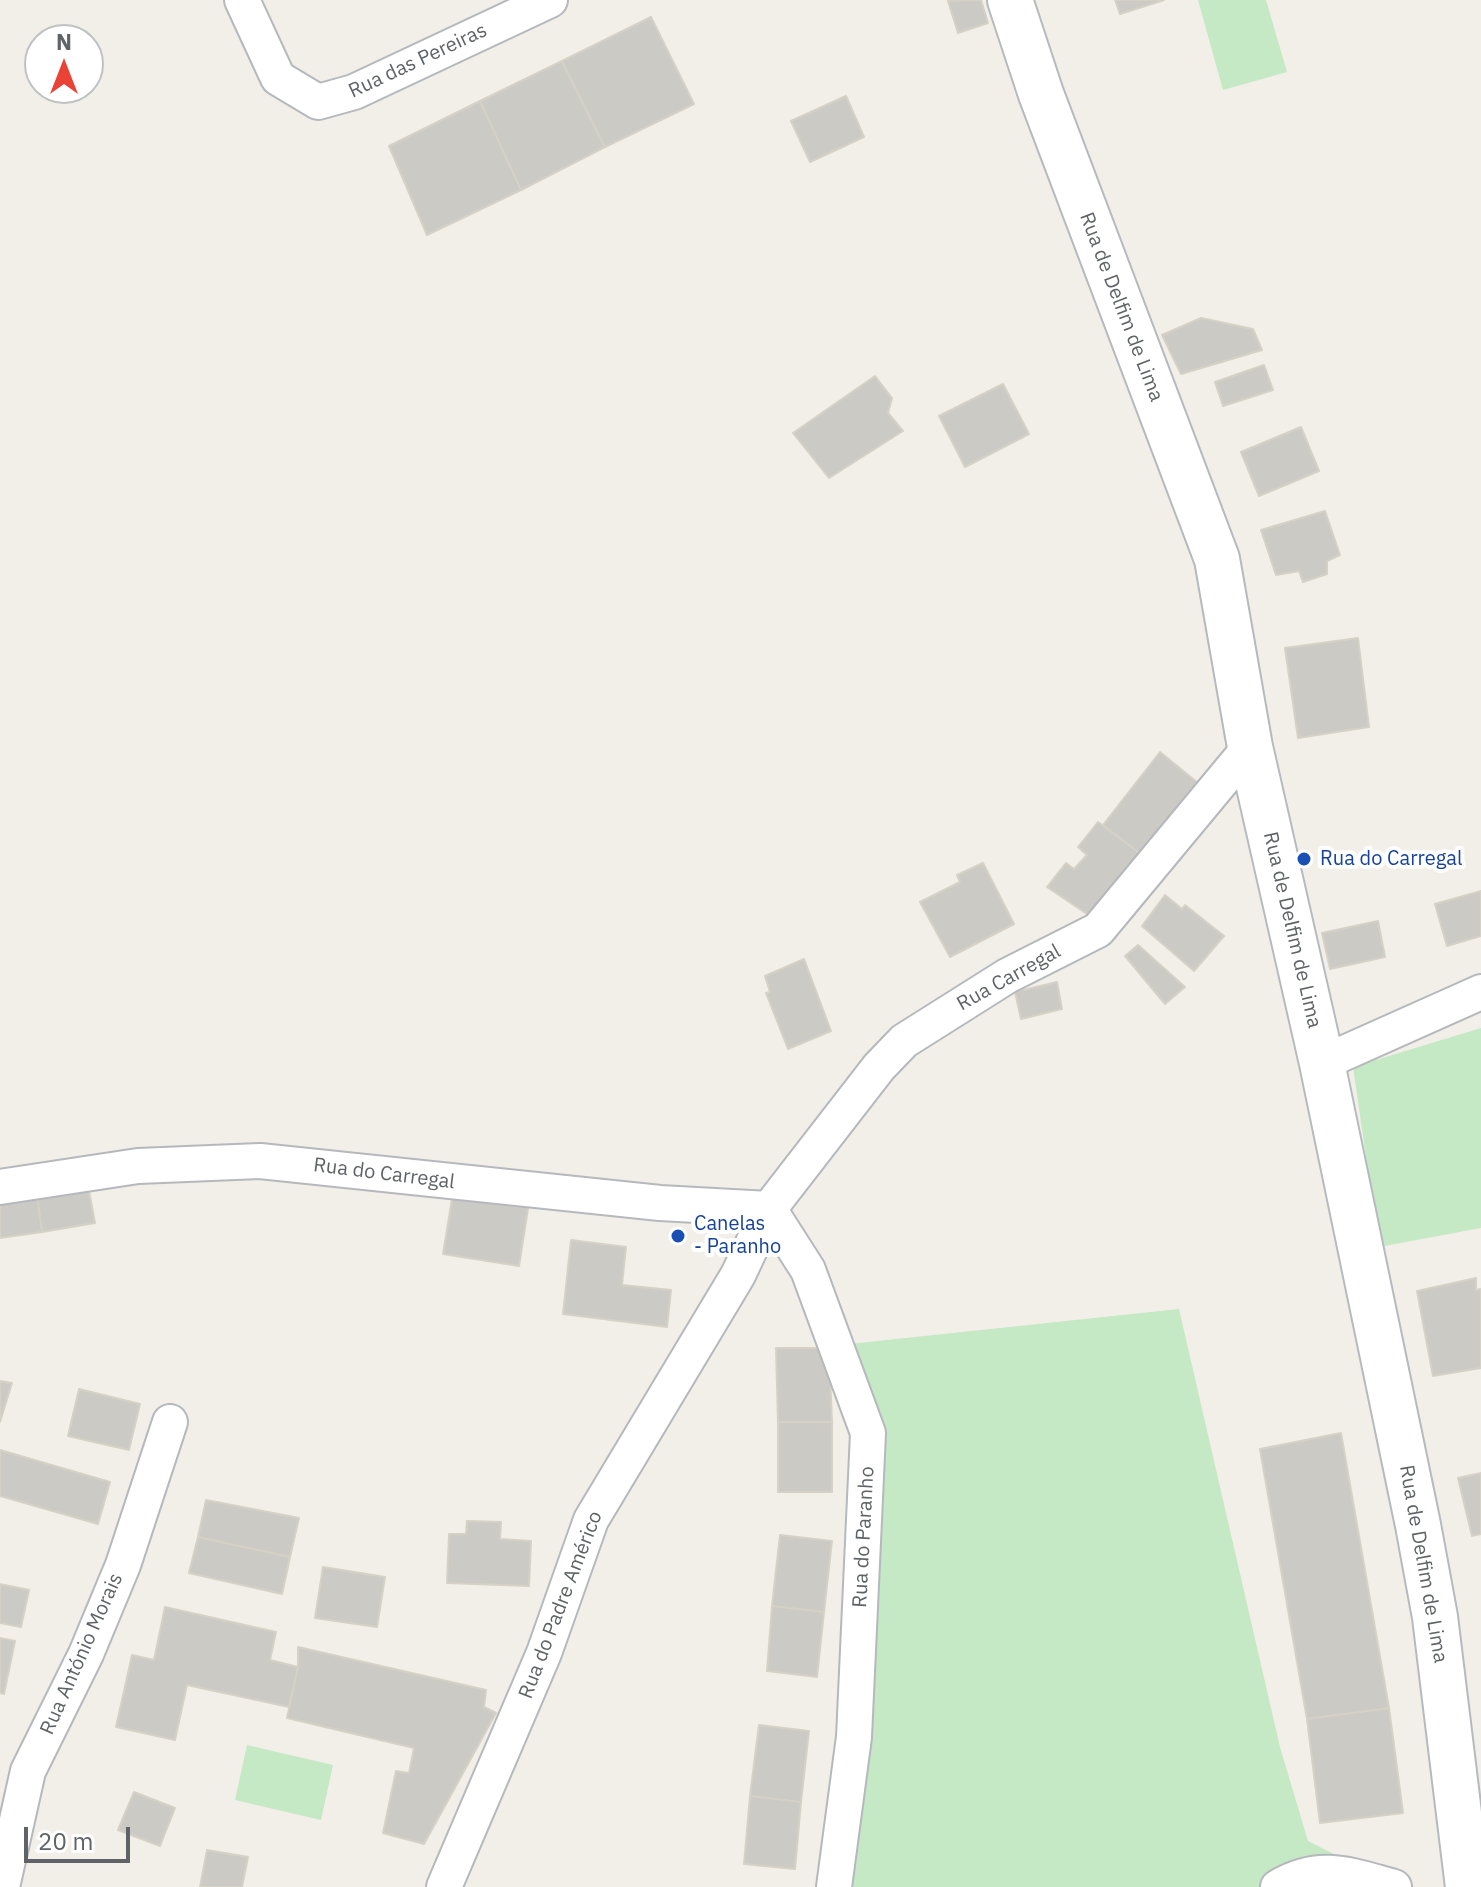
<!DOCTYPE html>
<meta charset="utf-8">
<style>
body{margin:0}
#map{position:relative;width:1481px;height:1887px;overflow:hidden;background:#f1efe8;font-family:"IBM Plex Sans",sans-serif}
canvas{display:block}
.north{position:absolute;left:24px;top:24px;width:80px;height:80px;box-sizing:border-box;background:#fff;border:2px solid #bfc1c3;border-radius:50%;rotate:0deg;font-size:22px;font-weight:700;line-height:32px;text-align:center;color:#5f6368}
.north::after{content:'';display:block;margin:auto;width:28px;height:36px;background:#ea4335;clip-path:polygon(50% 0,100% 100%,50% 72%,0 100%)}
.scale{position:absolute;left:24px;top:1827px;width:106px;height:36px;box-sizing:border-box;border:4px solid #5f6368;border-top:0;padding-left:10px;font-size:24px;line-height:28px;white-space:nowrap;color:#5f6368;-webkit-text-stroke:6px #fff;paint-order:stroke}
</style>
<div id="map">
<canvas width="1481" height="1887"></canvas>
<div class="north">N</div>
<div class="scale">20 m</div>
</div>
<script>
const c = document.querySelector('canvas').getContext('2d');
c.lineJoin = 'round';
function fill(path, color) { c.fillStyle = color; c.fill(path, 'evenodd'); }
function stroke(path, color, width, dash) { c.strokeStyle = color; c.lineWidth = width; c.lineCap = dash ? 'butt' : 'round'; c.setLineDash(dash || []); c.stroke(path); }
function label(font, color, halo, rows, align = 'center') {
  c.font = font + ' "IBM Plex Sans",sans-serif'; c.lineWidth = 8; c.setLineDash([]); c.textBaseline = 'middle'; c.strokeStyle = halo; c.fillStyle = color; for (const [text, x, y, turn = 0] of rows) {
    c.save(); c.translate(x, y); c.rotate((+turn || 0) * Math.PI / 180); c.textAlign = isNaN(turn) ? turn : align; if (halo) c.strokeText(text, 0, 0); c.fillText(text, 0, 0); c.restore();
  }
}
fill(new Path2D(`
 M1198,0H1266L1287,72L1223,90Z
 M1481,1028V1228L1379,1247L1353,1067Z
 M1179,1309L1280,1747L1308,1841L1399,1887H827L864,1528L849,1344Z
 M247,1745L333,1765L321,1820L235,1800Z`), '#c5e8c5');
const building = new Path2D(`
 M981,0L988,23L958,33L948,1Z
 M1115,0H1164L1120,14Z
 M651,17L694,104L605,147L562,61Z
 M562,61L605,147L521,190L480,101Z
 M846,96L864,137L810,162L791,121Z
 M480,101L521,190L427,235L389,146Z
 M1201,318L1253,329L1262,350L1181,374L1162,335Z
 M1264,365L1273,390L1223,406L1215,382Z
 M875,376L892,398L888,413L903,431L829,478L793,433Z
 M1003,384L1029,434L965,467L939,416Z
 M1301,427L1319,471L1259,496L1241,452Z
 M1325,511L1340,555L1327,561V574L1303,582L1299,571L1276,575L1261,530Z
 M1358,638L1369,727L1298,738L1285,648Z
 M1160,752L1198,783L1142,855L1103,825Z
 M1098,822L1142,855L1090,916L1047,887L1066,863L1074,869L1087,855L1078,847Z
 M983,863L1014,924L950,957L920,902L960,882L957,875Z
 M1481,891V936L1447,946L1435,904Z
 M1165,895L1182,909L1185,905L1224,936L1194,971L1142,926Z
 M1378,921L1385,957L1330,969L1322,933Z
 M1138,945L1185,987L1165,1004L1125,956Z
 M804,959L831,1031L788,1049L766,993L770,992L765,976Z
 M1057,982L1062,1009L1021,1019L1015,992Z
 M88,1186L95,1223L42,1232L37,1195Z
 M453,1193L530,1196L519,1266L443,1254Z
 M37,1195L42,1232L0,1238V1201Z
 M571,1240L626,1247L622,1285L671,1290L667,1327L563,1314Z
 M1476,1278V1290L1481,1289V1368L1433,1376L1417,1291Z
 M776,1348H829L832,1422H778Z
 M0,1381L12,1383L0,1422Z
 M79,1389L140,1404L129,1450L68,1436Z
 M778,1422H832V1492H778Z
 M1341,1433L1389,1708L1307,1719L1260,1449Z
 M0,1450L110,1482L98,1524L0,1496Z
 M1481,1473V1534L1472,1536L1458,1478Z
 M206,1500L299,1518L290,1557L198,1537Z
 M467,1521L501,1522L500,1539L531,1541L529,1586L447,1583L449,1534H466Z
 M780,1535L832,1541L824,1612L772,1606Z
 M198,1537L290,1557L282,1594L189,1573Z
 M323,1567L385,1577L377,1627L315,1618Z
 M0,1584L29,1590L21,1627L0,1623Z
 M772,1606L824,1612L817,1677L767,1671Z
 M165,1607L276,1632L270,1660L298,1667L289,1707L187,1685L175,1740L116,1727L132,1655L154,1660Z
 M0,1638L15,1641L4,1694L0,1693Z
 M298,1647L486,1690L484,1707L496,1713L424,1844L383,1833L396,1771L409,1773L414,1748L287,1718L298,1667Z
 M1389,1708L1403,1813L1320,1823L1307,1719Z
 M759,1725L809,1731L801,1802L750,1796Z
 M134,1792L175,1808L160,1846L118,1830Z
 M750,1796L801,1802L795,1869L744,1864Z
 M207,1850L248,1857L242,1887H200Z`);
fill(building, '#cccac5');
stroke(building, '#d6d1c6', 2);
const minor = new Path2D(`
 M242,0L278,78L318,102L354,92L550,0
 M1322,1063L1481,992
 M0,1187L138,1166L260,1161L660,1203L769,1209
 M769,1209L808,1270L868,1433L854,1737L834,1887
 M2,1887L28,1771L86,1654L123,1565L170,1422
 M444,1887L544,1653L591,1520L738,1275L769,1209L879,1067L904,1041L1007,976L1098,930L1250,747
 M1278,1887C1320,1862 1350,1875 1394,1887`);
const secondary = new Path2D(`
 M1010,0L1041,94L1217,559L1250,747L1322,1063L1418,1525L1435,1617L1468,1887`);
stroke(minor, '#b5b8bc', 38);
stroke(secondary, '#b6babf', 48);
stroke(minor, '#fff', 34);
stroke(secondary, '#fff', 44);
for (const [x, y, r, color] of [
 [1304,859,8,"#1a4fb4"],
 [678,1236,8,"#1a4fb4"]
]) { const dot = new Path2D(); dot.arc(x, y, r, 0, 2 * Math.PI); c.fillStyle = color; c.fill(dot); stroke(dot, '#fff', 3); }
label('20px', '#5f6368', '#fff', [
 ["Rua das Pereiras",418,61,-25],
 ["Rua de Delfim de Lima",1121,307,69],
 ["Rua de Delfim de Lima",1292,930,77],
 ["Rua Carregal",1009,978,-29],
 ["Rua do Carregal",384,1174,7],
 ["Rua do Paranho",864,1537,-87],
 ["Rua de Delfim de Lima",1423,1564,80],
 ["Rua do Padre Américo",561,1605,-69],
 ["Rua António Morais",82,1654,-66]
]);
label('20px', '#164399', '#fff', [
 ["Rua do Carregal",1320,859],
 ["Canelas",694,1224],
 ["- Paranho",694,1247]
], 'left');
</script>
